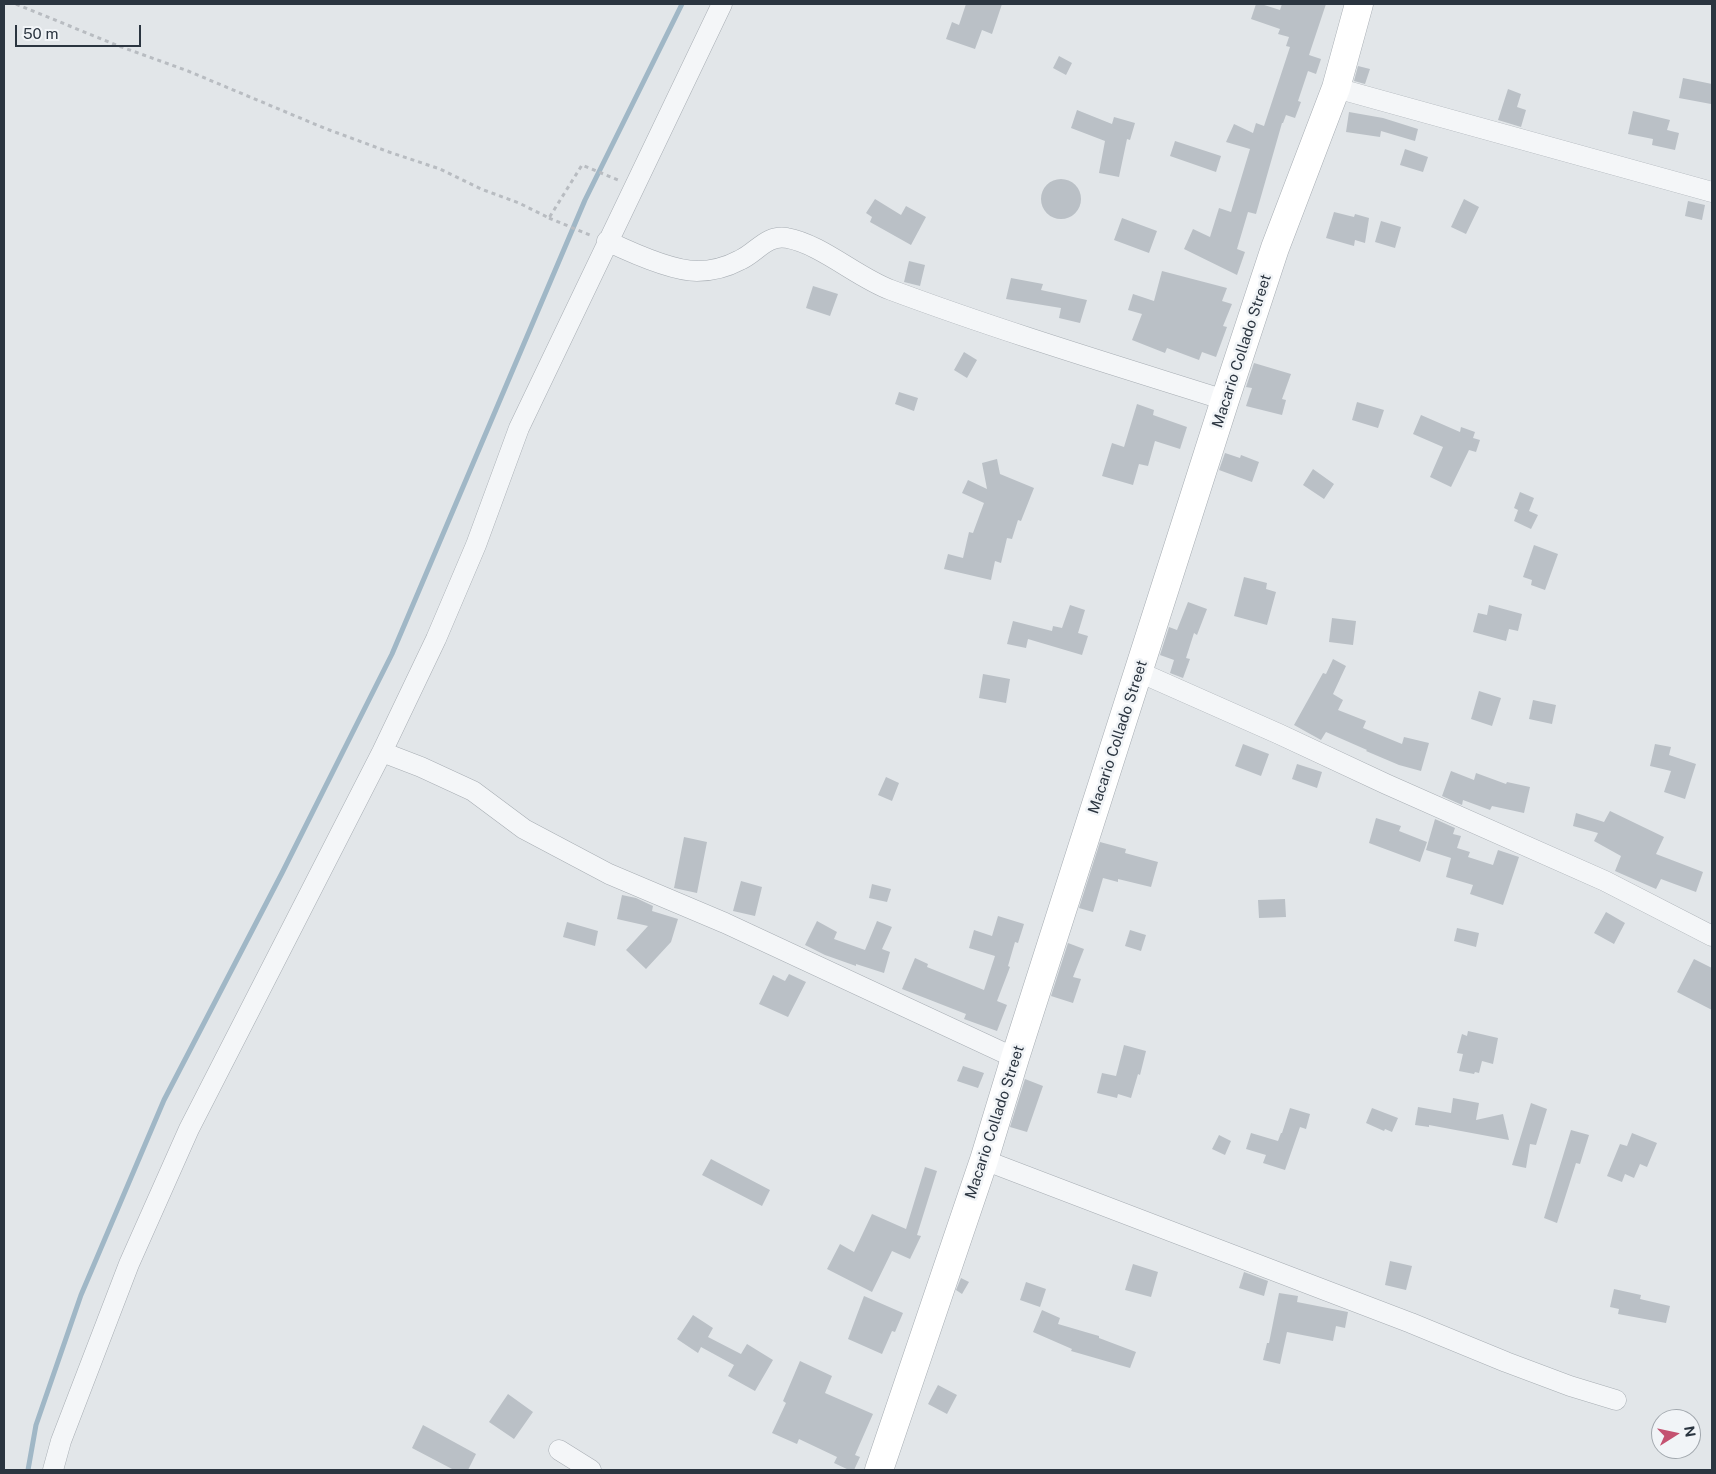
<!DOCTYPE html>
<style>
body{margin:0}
#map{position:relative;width:1716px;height:1474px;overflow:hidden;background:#e2e6e9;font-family:"Public Sans",sans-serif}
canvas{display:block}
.frame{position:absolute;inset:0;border:5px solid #2b3540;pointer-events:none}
.north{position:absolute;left:1651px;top:1409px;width:50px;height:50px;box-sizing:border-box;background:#f1f4f7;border:1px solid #a2a8ae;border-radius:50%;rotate:80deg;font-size:14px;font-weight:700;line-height:20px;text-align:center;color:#2b3540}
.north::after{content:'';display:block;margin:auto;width:18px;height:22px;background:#c45170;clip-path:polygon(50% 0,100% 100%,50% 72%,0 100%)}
.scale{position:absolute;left:15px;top:25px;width:126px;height:22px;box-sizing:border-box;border:2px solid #2b3540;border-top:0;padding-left:6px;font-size:15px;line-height:18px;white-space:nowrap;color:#2b3540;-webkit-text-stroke:4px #f1f4f7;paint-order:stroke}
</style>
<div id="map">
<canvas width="1716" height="1474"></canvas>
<div class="frame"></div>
<div class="north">N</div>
<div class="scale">50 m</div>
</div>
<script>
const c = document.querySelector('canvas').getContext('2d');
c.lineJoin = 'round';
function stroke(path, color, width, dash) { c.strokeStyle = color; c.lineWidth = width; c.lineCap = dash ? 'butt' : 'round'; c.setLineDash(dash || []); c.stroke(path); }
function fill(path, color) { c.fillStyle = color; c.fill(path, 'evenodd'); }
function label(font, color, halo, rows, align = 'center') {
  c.font = font + ' "Public Sans",sans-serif'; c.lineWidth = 5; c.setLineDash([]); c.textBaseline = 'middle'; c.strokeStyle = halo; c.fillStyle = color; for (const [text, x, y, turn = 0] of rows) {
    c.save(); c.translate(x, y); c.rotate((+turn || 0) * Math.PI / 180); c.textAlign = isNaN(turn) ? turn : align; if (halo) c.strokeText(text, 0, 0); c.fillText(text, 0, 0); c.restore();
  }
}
stroke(new Path2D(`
 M28,1470L36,1425L81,1295L164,1100L282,873L392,654L585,200L682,4`), '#a0b7c6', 5);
fill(new Path2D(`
 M966,4H1002L992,34L982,30L975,49L946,39L952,22L959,25Z
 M1256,4H1261L1280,10L1282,4H1326L1309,55L1321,59L1316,74L1308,71L1298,101L1301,102L1295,118L1286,115L1283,123H1282L1256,214L1248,212L1237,249L1245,252L1237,275L1184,249L1193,229L1210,237L1219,208L1231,212L1250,149L1226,142L1234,124L1253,133L1256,123L1264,126L1290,47L1286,46L1289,37L1278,34L1280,29L1251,19Z
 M1059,56L1072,63L1066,75L1053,68Z
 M1358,66L1370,69L1365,84L1354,81Z
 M1683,78L1712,84L1711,104L1679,98Z
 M1508,89L1521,94L1517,107L1526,110L1521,127L1498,120Z
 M1077,110L1112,124L1114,117L1135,123L1130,140L1127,139L1119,177L1099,173L1105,141L1071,128Z
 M1633,111L1670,120L1667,130L1679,133L1675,150L1652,145L1653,139L1628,134Z
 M1349,112L1383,118L1418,129L1415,141L1381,131L1380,137L1346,132Z
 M1175,141L1221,156L1216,172L1170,156Z
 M1405,149L1428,157L1423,172L1400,165Z
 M1041 199a20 20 0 1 1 40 0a20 20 0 1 1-40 0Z
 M875,199L901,215L906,206L926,217L911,245L870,222L872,217L866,213Z
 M1464,199L1479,207L1466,234L1451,227Z
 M1688,201L1705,205L1702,220L1685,216Z
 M1334,212L1354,217L1355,214L1369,218L1365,243L1355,240L1354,246L1326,238Z
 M1122,218L1157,231L1149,253L1114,240Z
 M1381,221L1401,227L1395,248L1375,242Z
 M909,261L925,265L920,286L904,282Z
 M1162,271L1227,288L1222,301L1232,304L1223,326L1227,327L1216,357L1202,352L1199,360L1167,348L1165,353L1132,340L1142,314L1128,310L1133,294L1154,301Z
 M1011,278L1043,284L1041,290L1087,300L1080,323L1059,318L1061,308L1006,299Z
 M813,286L838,294L830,316L806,308Z
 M964,352L977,360L967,378L954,370Z
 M1254,363L1291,374L1282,399L1286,400L1282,415L1246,406L1252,388L1246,387Z
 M899,392L918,398L914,411L895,404Z
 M1357,402L1384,410L1378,428L1352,420Z
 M1137,404L1154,410L1153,415L1187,427L1180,449L1155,441L1148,466L1139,464L1133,485L1102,476L1112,443L1124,447Z
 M1421,415L1460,432L1461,427L1475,432L1473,438L1480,440L1476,452L1469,450L1451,487L1430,477L1443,447L1413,434Z
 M1225,453L1240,458L1241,455L1259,462L1252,482L1219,470Z
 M997,459L1000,474L1034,488L1021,521L1018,520L1012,539L1007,538L1001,563L995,561L991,580L944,569L948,554L963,558L969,532L973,533L984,503L962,493L968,480L987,489L982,463Z
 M1313,469L1334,484L1324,499L1303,485Z
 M1520,492L1534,498L1529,511L1538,515L1531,529L1514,521L1518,510L1514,508Z
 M1534,545L1558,554L1545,590L1531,585L1532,580L1523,577Z
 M1244,577L1267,583L1266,589L1276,592L1267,625L1234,616Z
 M1188,602L1207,609L1197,635L1194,633L1186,658L1190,659L1183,678L1170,673L1174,660L1160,655L1169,627L1177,630Z
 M1070,605L1085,610L1078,633L1088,636L1082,655L1028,639L1026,648L1007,644L1013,621L1052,631L1053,626L1062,628Z
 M1489,605L1522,614L1518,631L1509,629L1506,641L1473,632L1478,613L1487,615Z
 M1332,618L1356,621L1353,645L1329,642Z
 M1333,659L1346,666L1333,694L1343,700L1338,710L1366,721L1363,728L1402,744L1404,737L1429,743L1421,771L1399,765L1366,751L1367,750L1326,732L1321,740L1294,725L1323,673L1326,674Z
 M983,674L1010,679L1006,703L979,698Z
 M1479,691L1501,698L1492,726L1471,719Z
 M1533,700L1556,705L1552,724L1529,719Z
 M1243,744L1269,754L1261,776L1235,766Z
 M1655,744L1671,747L1669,755L1696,764L1685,799L1664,792L1671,771L1650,766Z
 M1297,764L1322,772L1317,788L1292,779Z
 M1451,771L1474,780L1476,773L1506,784L1507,782L1530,787L1524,813L1492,806L1490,810L1463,800L1462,805L1442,796Z
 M886,777L899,783L892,801L878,795Z
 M1610,811L1664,837L1656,854L1703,872L1696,892L1661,879L1656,889L1615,871L1621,856L1594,841L1598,833L1573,826L1576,813L1604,822Z
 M1376,818L1401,826L1399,831L1427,842L1420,862L1369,843Z
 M1435,819L1455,828L1453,834L1461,836L1457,848L1470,852L1468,857L1493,865L1498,850L1519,857L1503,905L1470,894L1473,885L1446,877L1451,858L1426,850Z
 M684,837L707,842L697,893L674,888Z
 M1100,842L1126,849L1125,853L1158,862L1151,887L1118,879V882L1103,878L1093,912L1079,908Z
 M741,881L762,887L755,916L733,911Z
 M872,884L891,889L887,902L869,898Z
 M622,895L636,898L653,906L652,911L678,919L671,942L646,969L626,950L648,926L617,919Z
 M1285,899L1286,917L1259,918L1258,900Z
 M1606,912L1625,923L1614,944L1594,933Z
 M998,916L1024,924L1018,943L1015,942L1008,966L1010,967L997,1001L1007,1005L997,1031L964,1019L966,1014L902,989L915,958L928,964L927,967L984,990L995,956L969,948L974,930L992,936Z
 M817,921L837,932L834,939L865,950L877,921L892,927L882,949L890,952L884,973L856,964V966L825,955L805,945Z
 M567,922L598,931L595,946L563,937Z
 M1457,928L1479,933L1476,947L1454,941Z
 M1130,930L1146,935L1141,951L1125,946Z
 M1068,943L1084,949L1073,977L1081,979L1073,1003L1051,996Z
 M1694,959L1712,968V1010L1677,992Z
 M789,974L806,982L788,1017L759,1004L773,975L785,981Z
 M1468,1031L1498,1038L1493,1064L1482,1061L1479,1073L1475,1072L1474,1074L1459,1071L1463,1054L1457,1053L1462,1034L1467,1036Z
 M1124,1045L1146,1051L1140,1075L1138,1074L1131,1098L1118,1094L1117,1098L1097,1093L1102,1073L1116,1076Z
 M963,1066L984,1073L978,1088L957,1081Z
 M1025,1079L1043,1086L1027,1132L1010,1127Z
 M1453,1098L1479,1103L1476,1120L1503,1114L1509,1140L1429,1125V1127L1415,1125L1418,1107L1451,1113Z
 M1531,1103L1547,1109L1536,1145L1530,1144L1526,1168L1512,1165Z
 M1290,1108L1310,1114L1306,1129L1300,1127L1285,1170L1263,1163L1266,1155L1246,1149L1251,1133L1278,1141L1281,1133H1282Z
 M1372,1108L1398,1118L1392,1132L1385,1129L1384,1131L1366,1123Z
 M1571,1130L1589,1135L1580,1164L1576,1163L1557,1223L1544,1218Z
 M1632,1133L1657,1143L1647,1167L1640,1164L1634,1178L1625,1174L1622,1182L1607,1176L1620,1144L1627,1146Z
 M1219,1135L1231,1141L1225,1155L1212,1149Z
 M711,1159L770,1190L762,1206L702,1175Z
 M925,1167L937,1171L917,1235L921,1236L910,1259L892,1251L872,1292L827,1269L840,1244L854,1252L872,1214L906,1229Z
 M1390,1261L1412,1266L1406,1290L1385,1285Z
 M1133,1264L1158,1272L1151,1297L1125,1290Z
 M1244,1272L1268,1281L1264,1296L1239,1288Z
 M961,1278L969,1282L962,1294L956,1290Z
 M1026,1282L1046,1289L1040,1307L1020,1300Z
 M1614,1289L1641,1295L1640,1299L1670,1306L1666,1323L1618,1314L1619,1309L1610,1307Z
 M1279,1293L1298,1296L1297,1302L1348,1312L1345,1328L1336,1326L1333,1341L1287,1332L1280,1364L1263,1360L1267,1343H1269Z
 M864,1296L903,1313L895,1332L892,1331L882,1354L848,1339Z
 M1042,1310L1060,1318L1058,1324L1099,1336V1338L1136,1352L1130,1368L1071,1351L1072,1349L1033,1332Z
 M693,1315L713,1328L708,1337L741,1354L747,1344L773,1360L755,1391L728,1376L734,1365L701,1347L698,1353L677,1339Z
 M800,1361L832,1376L825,1393L873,1414L855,1455L860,1457L854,1470H849L834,1463L837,1457L799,1439L797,1444L772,1433L786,1403L783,1401Z
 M938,1385L957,1395L947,1414L928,1404Z
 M508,1394L533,1412L514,1439L489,1422Z
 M423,1425L476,1454L468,1470H454L412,1448Z`), '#bac0c6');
const street = new Path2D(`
 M1336,88L1712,192
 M607,241C630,252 672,271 697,271C711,271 727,267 740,260C756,253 767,234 787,238C821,244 858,278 891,290C1001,331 1114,365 1225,400
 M1139,672L1279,734L1386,784L1605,881L1712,936
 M382,752L421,767L473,791L524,829L609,874L725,923L1015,1058
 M984,1160L1411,1323L1506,1362L1570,1386L1616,1400
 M559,1450L591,1470
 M53,1470L61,1441L129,1264L189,1129L382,752L436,639L476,545L519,428L722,4`);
const secondary = new Path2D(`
 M879,1470L984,1160L1015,1058L1225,400L1275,248L1336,88L1359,4`);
stroke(street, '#a7adb3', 21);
stroke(secondary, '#a7adb3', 29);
stroke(new Path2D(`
 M16,4L116,45L188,71L324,128L389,152L440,169L481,189L519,203L549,218L582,165L618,180
 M549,218L592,236`), '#b8bcc1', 3, [4, 4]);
stroke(street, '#f4f6f8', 20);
stroke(secondary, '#fff', 28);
label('15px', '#2b3540', '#f1f4f7', [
 ["Macario Collado Street",1242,351,-72],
 ["Macario Collado Street",1118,737,-72],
 ["Macario Collado Street",995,1122,-72]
]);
</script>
